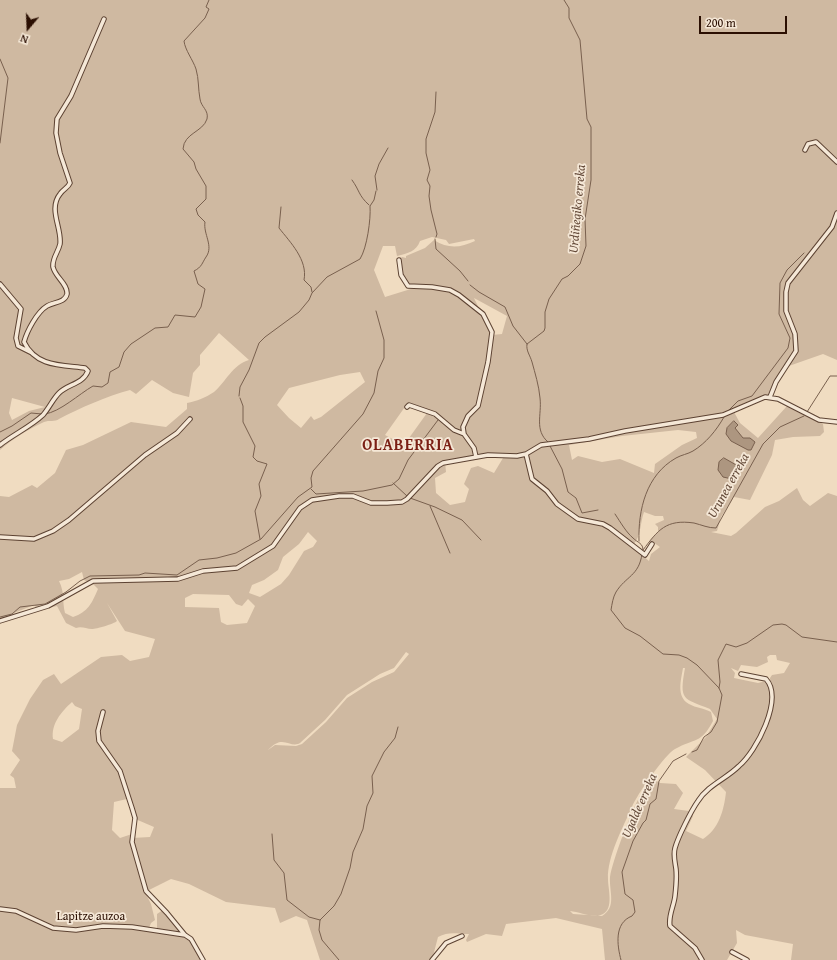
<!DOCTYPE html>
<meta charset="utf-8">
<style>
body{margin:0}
#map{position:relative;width:837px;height:960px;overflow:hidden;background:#f0dcc1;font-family:"Gentium Book Plus",serif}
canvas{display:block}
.north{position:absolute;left:8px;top:8px;width:40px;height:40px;-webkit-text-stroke:3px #f5e8d7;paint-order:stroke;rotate:199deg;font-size:11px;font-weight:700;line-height:16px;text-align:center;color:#2b0f02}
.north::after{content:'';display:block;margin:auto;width:14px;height:18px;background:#2b0f02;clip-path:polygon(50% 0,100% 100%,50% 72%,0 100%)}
.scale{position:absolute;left:699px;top:16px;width:88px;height:18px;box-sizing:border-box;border:2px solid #2b0f02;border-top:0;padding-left:5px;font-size:12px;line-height:14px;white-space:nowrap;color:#2b0f02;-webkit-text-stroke:3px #f5e8d7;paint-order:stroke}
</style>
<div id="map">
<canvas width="837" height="960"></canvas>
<div class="north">N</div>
<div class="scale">200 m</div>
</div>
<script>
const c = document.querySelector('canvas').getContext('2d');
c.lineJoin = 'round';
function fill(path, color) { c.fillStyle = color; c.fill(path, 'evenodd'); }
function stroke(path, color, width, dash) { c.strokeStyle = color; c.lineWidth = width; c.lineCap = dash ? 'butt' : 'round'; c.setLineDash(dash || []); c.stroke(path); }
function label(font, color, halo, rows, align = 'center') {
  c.font = font + ' "Gentium Book Plus",serif'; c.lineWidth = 3.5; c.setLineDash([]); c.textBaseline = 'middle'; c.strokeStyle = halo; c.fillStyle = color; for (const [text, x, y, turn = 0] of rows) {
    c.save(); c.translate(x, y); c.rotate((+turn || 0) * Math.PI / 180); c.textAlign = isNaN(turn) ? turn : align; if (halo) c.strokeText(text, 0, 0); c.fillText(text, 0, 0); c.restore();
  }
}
fill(new Path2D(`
 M0,0H837V360L823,354L786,367L771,396L758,398L734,412L740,423L758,438L787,406L823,424L824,432L820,436L793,437L775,440L772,455L750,500L734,497L721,517L717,531L711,532L731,536L736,533L765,507L779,501L797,488L803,500L810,506L828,493L837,496V960H791L793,944L745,935L736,930L737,943L727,960H605L602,929L556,918L506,924L502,936L486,934L467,942L466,940L469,934C457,934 449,931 438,937L432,960H320L307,920L296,916L280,923L275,908L226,902L189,884L171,879L147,891L143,888L151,904L155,920L151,923L149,928H132L182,935L191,939L203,960H0V788H16L14,778L10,775L20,760L12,751L17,725L30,699L43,680L54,674L61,684L101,657L122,655L130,661L149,657L155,639L125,631L107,603L117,621C114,624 96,629 92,629C86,629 82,626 76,628L66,623L57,606L39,610L34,605L9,615V619L0,622V496L9,497L32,485L37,488L55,473L66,450L83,445L131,422L166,427L187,409V403C197,401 205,398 214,392C225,383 233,364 249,360L219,333L200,355V365L193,373L189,397L173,393L152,380L136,394L130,390C107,396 80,408 59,419C55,422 49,420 44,422C29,429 12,439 0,450ZM432,237L446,240L449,244L474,239L475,241C460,248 448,249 434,240L425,248L406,256V258L402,257L400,259L401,275L407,285L414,288L385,297L374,270L383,246H395L397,256C408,253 416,252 420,241ZM474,298L507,316L502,334L492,335ZM360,372L365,382L321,417L314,420L311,416L301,428L289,418L277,405L289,388L340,375ZM12,398L45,407L29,411L12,420L9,413ZM407,404L427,413L404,445L385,435ZM678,430L696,432L697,438L682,445L655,464L654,473L620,459L602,462L578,456L572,460L569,445L622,436ZM489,454L503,458L494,473L478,466L471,468L464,484L469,489L465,502L450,505L436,493L435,478L446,472L445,462ZM557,506L578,518L604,523L633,545C641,537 640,523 644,512L655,516H663L664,520L655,524L658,527V532L650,540L660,547L651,554L649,561L616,533L602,525L585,522L572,517ZM308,532L317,541L313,547L304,551L289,575L281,584L260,597L249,593L252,585L264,580L278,570L283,557L299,544ZM82,572L84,580L94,585L98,589C92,603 88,612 73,617L65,613C62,601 65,593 59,581L69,579ZM193,594L229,595L236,604L242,606L248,599L255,606L247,623L227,625L221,622L219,608L185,607V598ZM406,652L409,654L394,672L372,682L347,698L326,722L302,744L296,746L275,745L268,750C283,733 290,749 300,743L325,720L347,695L380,674L394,668ZM770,655H776L777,660L790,663L784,673L772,675L770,678L771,689L766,681L758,683L734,678L735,673L731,668L738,671L741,665L757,667L768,662L767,657ZM683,668H685C679,701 683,698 710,709L717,719L706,737L686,757L705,770L726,792C724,810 719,829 703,839L686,831L693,816L689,811L674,809L683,793L676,784L660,783L653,779C650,784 645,788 642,793C633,805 612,862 610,877C609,892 617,907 602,916L573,914L570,911C580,912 595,919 603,914C614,908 608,889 608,879C607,857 623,827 632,807C636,796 666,753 675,749C695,738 701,744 713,721L711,712C704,708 696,708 689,704C676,697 681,680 683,668ZM72,702L75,706L82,709L79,729L62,742L53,739C51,724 61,712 72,702ZM127,799L133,818L154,827L150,837L132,838V834L120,838L112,830L114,802Z
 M163,910L182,933L157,929V914Z`), '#cfb9a1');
const water = new Path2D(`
 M734,421L738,425L735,428L743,438H750L755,442L751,450H748L731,441L726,434L727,428Z
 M724,458L738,466L732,479L723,477L718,470L719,462Z`);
fill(water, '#ad9680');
stroke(water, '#79604e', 1);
stroke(new Path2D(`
 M0,59L8,78L0,143
 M352,180C360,191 358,195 369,205
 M377,190L375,176L379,164L388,148
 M281,207L279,228C290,242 308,260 304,280L311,287L312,292
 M436,237L437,234L431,210L429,196L430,186L427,180L430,170L426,153V139L435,112L436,92
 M435,239L436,249L460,271L468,281
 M470,285L479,292L505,307L513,326L527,344
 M239,396L240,387L249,370L259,343L265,337L299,312L309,300L312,293L327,277L360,259C367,248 371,219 370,206L374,200L376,191
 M240,398L243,406V422L255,446L253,457L257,461L267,464L259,484L261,496L255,511L260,539
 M728,411L738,401L752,396L788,348L790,338L779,314L780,283L787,270L804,253
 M807,412L830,376H837
 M45,414C60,412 79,394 93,386L102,387L108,383L110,372L119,367L124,352L131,344L155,328L168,327L175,315L195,317L201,307L205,289L198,284L194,271C202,267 202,263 206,257C214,246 203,234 205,222L198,215L196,209L206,199V186L196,169L194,162L183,149C184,133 203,132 207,119C209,110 201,107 200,99C198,89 199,79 196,69C193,60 185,50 184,41L205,18L209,9L206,7L209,0
 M0,432L12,426L31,413L42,414
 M548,442C534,430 542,415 540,398C539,386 535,373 532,362C530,355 526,351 527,344L544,331L545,328V312L549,299L562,279L568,276L580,264L586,246L585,219L591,180V127L587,119L580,40L569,18V8L564,0
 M550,446L562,469L568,492L576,498L582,513L598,510
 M393,483L407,496
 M311,489L316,494L363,491L392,485L399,479L408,460L438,420
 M410,498L435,507L462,520L481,540
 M430,506L450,553
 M615,514C621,523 626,532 633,538C638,543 643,543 643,550
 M639,541C638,510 646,475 676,458C681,455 688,454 693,451C706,443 716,431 724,417
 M643,550C658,530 666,519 694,523C702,525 708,528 716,528L763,444L780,427L804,416
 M642,554C639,576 626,576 616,592C613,597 612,604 611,610L625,628L640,636L663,654L679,655L687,658L697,665L719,688L722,695L717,722L711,732L704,737L697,750L692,752
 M0,617L12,614L20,607L45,604L66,592L80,581L90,576L139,575L145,573L177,575L199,560L217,558L236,553L261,539L298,497L312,487L311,478L313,471L363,414L374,393L378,371L384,358V340L376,311
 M719,688L720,682L718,660L726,644L736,647L747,643L773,625L782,624L786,625L802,637L837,642
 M272,834L274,860L284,873L287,900L309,917L320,920
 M339,960L322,940L319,930L320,920L334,906L341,894L350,868L353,852L363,829L367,806L373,793L372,776L384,752L395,738L398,727
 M621,960C617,945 614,923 632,916L635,912L633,900L625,894L622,872L633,841L643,823L646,820L650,804L656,799L659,781L673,761L686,754`), '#79604e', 1);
const minor = new Path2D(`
 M805,150L808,144L816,142L837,162
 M399,260L401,275L408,286L432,287L450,290L459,295L483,314L492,332L488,362L478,406L468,416L463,427L464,434L474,448L476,457
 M0,284L21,309L16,338L18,346L32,353
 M770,397L776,382L796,351L795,334L786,311V292L788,283L832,227L837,213
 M407,407L409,405L435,414L454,430L464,434
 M0,445C14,434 30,427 43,415C49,408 53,399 59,393C68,384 83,384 88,371L85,368C62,365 36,367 24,342C27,331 37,312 47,306C53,302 65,303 67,294C68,284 55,277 53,267C52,258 58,253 60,244C62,228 48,209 60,194C63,189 68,188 70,183L60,153L56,133L57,119L71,96L104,19
 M526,454L532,479L547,491L557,504L578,519L603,524L610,528L645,555L652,544
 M0,537L34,539L53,531L69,520L145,455L177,433L190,419
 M0,621L48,606L93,581L178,579L203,571L237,568L273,546L300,508L312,500L339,496H353L371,503H387L402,502L407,499L438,466L443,463L488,455L517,456L526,454L541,445L589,439L625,431L723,415L765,397L778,399L819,420L837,422
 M103,712L98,731L99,741L120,771L132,808L135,818L132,842L146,891L167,913L185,935L191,939L203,960
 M0,909L16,911L53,928L76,930L103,926L132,927L185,935
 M732,952L747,960
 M432,960L446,943L462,936
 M702,960L695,948L670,926C668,916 674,906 675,896C676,887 677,878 676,869C675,862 673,855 675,848C678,837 691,811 698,801C708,785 726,779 739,766C756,752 784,699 766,679L741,674`);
stroke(minor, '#5c4232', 5.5);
stroke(minor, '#f5e8d7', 3.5);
label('12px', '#2b0f02', '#f5e8d7', [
 ["Lapitze auzoa",91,917]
]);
label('italic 13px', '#664c3b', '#f5e8d7', [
 ["Urdiñegiko erreka",578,209,-85],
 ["Urunea erreka",729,486,-61],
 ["Ugalde erreka",640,806,-66]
]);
c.letterSpacing = '1px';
label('bold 16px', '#7a1f14', '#f5e8d7', [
 ["OLABERRIA",408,446]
]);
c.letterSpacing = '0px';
</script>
